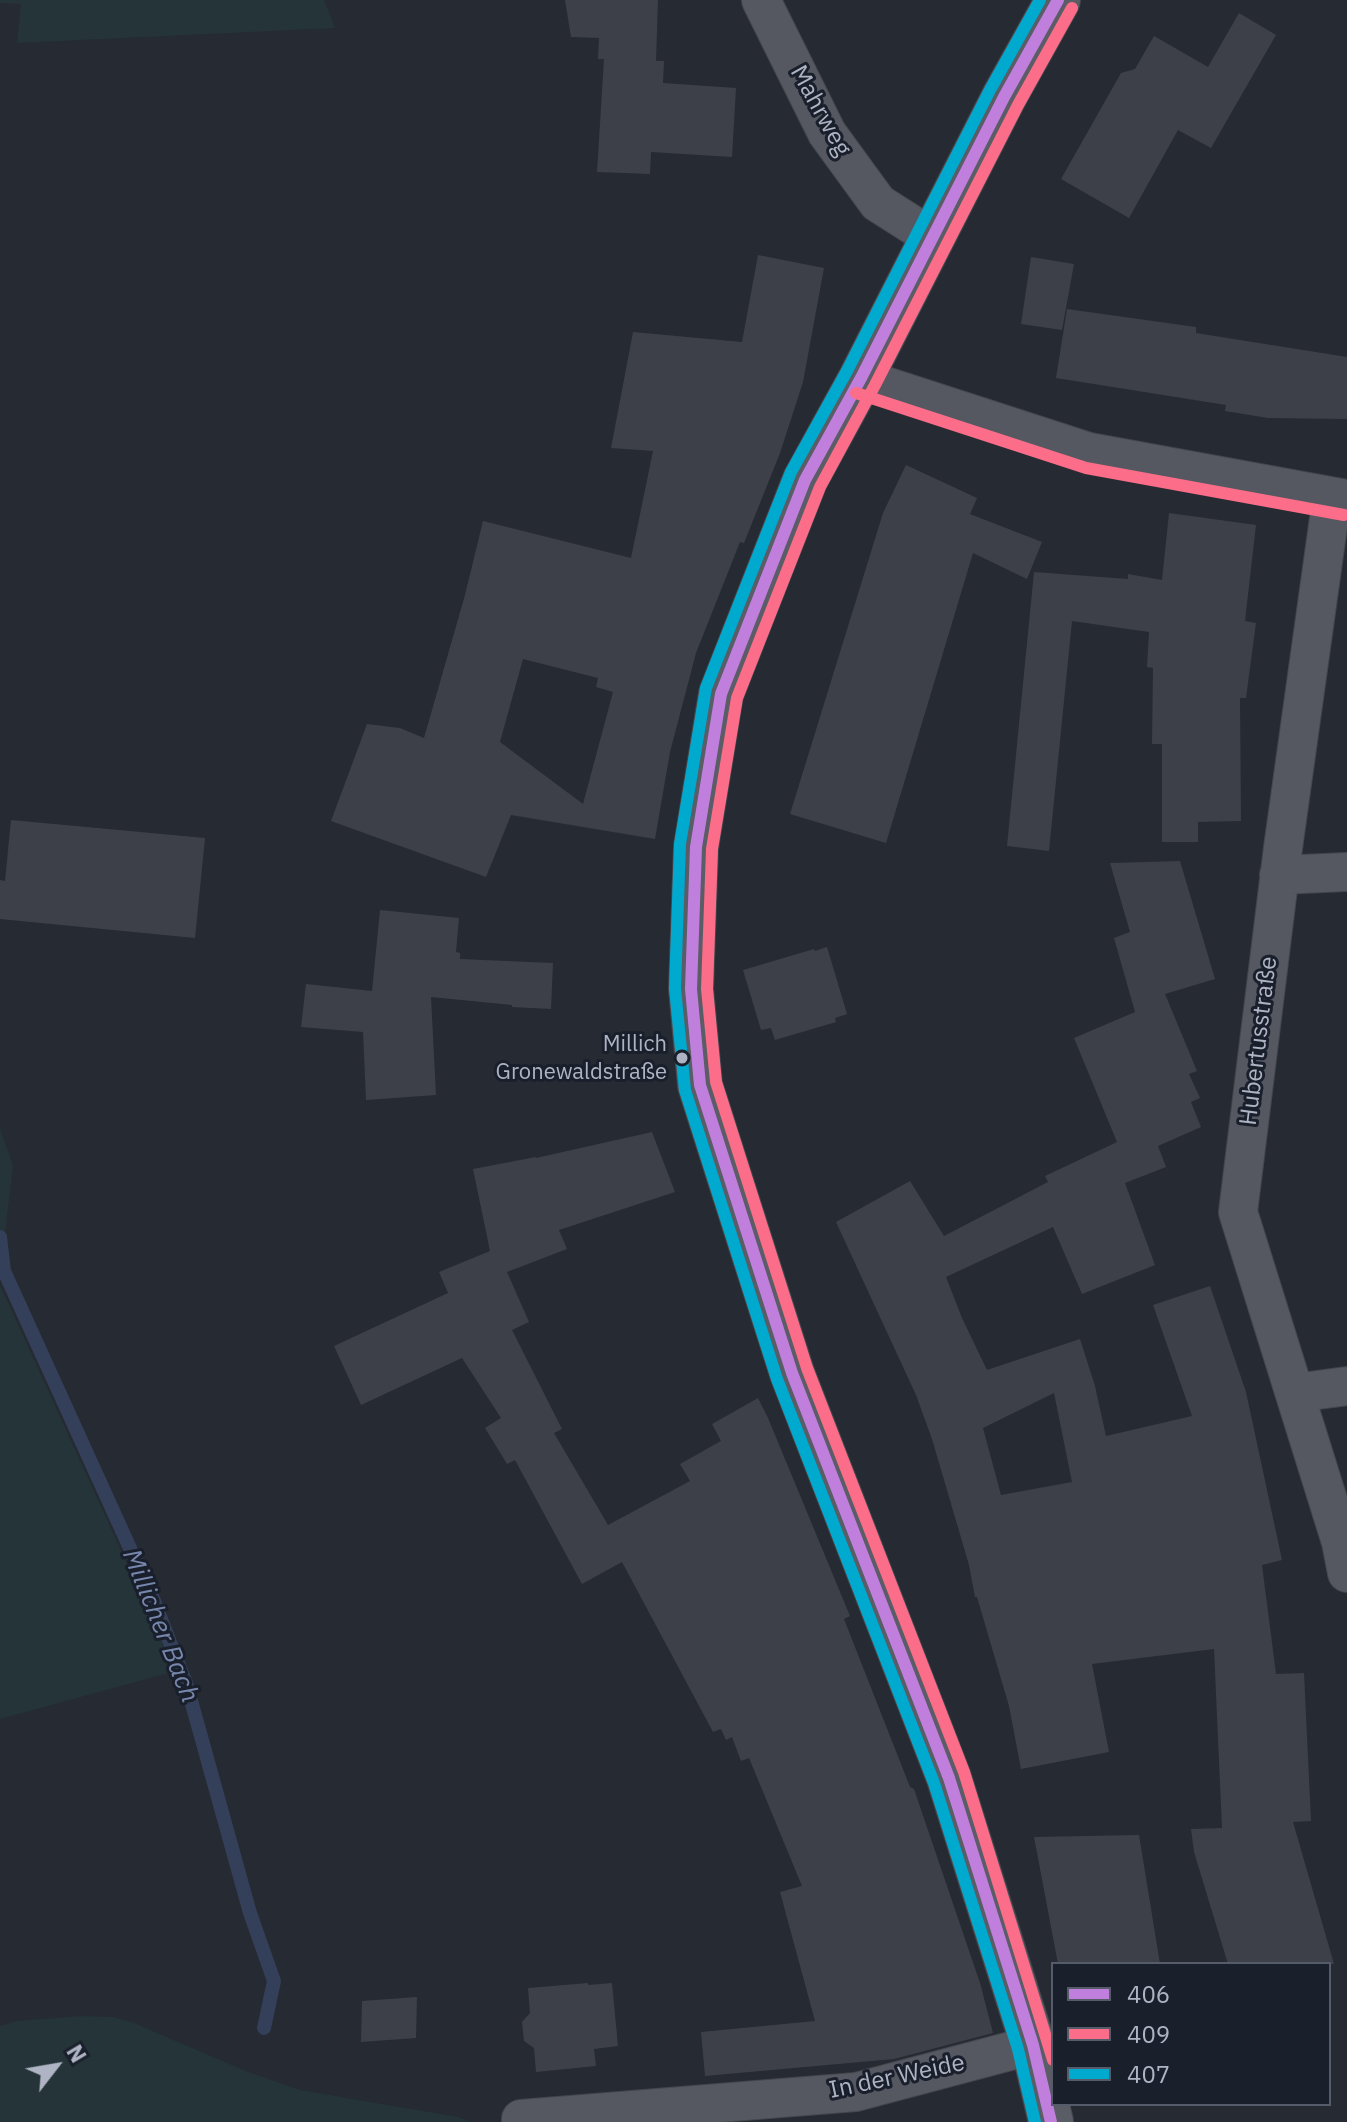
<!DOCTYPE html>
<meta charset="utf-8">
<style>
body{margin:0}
#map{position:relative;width:1347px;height:2122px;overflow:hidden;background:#262a32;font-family:"IBM Plex Sans",sans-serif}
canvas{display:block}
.legend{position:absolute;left:1051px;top:1962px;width:280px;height:144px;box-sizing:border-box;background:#1a1f2c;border:2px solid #565b69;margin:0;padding:10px 14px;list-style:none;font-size:24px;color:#afb4c4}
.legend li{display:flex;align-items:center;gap:16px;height:40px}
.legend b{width:40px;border:2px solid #565b69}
.north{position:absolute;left:16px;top:2026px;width:80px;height:80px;-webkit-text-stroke:6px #1a1f2c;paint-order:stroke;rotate:59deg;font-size:22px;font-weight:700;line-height:32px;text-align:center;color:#afb4c4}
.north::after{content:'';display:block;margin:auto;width:28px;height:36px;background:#afb4c4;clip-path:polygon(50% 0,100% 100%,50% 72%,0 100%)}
</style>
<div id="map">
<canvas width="1347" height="2122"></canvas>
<ul class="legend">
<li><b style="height:10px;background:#c07fdc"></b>406</li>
<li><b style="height:10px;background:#fb6d88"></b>409</li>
<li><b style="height:10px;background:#00a9ce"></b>407</li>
</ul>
<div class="north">N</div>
</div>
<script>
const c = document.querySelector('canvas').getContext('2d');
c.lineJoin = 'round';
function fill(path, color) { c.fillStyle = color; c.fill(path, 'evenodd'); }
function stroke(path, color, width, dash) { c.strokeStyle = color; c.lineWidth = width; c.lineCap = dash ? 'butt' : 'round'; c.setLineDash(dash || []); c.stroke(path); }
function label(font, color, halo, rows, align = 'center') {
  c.font = font + ' "IBM Plex Sans",sans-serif'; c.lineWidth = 6; c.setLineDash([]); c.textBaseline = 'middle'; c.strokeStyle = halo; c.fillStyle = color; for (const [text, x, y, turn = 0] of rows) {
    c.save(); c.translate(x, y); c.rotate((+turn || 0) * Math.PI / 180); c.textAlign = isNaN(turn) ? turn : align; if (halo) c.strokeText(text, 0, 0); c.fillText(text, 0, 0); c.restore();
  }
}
fill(new Path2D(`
 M0,0H324L335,28L17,43L21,4L0,3Z
 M0,1129L13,1165L0,1277Z
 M0,1285L176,1671L0,1719Z
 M82,2016L113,2017L134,2023L248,2072L300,2090L458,2117L470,2122H0V2026L17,2021Z`), '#243438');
stroke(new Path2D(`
 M0,1237L4,1271L154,1601L187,1686L250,1913L274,1981L264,2028`), '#343f5a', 14);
fill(new Path2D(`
 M565,0H658L656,61H664L663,83L736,88L732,157L651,152L650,174L597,172L604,59H598L599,38L571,37Z
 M1239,13L1276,35L1211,148L1178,130L1129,218L1061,179L1121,73L1135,69L1154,36L1208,67Z
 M758,255L824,268L803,382L780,453L744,543L740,542L696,653L670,752L655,839L511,815L486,877L331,821L367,724L400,728L424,738L465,595L483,521L631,558L653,451L611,448L633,332L742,342ZM523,659L598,678L596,687L613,692L583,804L500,742Z
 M1031,257L1074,264L1062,330L1021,324Z
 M1067,309L1196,327V333L1347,357V419L1268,418L1225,411L1226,405L1056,378Z
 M906,465L977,498L970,514L1042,542L1027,579L973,553L886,843L790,814L883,513Z
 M1169,513L1256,525L1245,621L1256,623L1246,698H1240L1241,821L1198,822V842H1162V744H1152L1153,668L1147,667L1149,632L1072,621L1049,851L1007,846L1034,572L1128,579V574L1162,580Z
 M11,820L205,838L195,938L0,919V880L5,881Z
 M1180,861L1215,979L1165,994L1197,1071L1189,1074L1200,1098L1191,1102L1201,1127L1158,1146L1166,1167L1125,1183L1155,1265L1082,1294L1053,1227L946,1277L962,1318L987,1370L1080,1339L1095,1386L1106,1436L1192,1416L1153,1305L1210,1286L1246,1392L1282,1560L1262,1565L1276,1674L1304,1673L1311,1821L1293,1822L1334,1964H1228L1194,1852L1191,1829L1222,1828L1214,1649L1092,1664L1109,1752L1021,1769L1009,1706L977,1597H975L969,1565L932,1439L916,1395L836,1222L910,1181L944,1236L1048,1182L1045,1176L1117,1142L1074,1038L1135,1012L1114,938L1130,932L1110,863ZM1054,1393L1072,1482L1001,1495L983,1428Z
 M380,910L459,918L456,952L460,953V959L553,963L551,1009L512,1007V1005L431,997L436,1095L366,1100L363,1032L301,1027L306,984L372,991Z
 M827,947L847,1014L835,1018L836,1022L775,1040L771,1028L761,1030L743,970L814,949L815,951Z
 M652,1132L675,1192L559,1230L567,1249L507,1272L529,1322L512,1330L562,1429L554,1433L608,1525L690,1481L680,1464L721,1441L712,1424L758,1398L768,1418L850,1616L844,1619L910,1787L914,1789L980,1983L993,2033L894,2059L705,2076L701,2032L815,2021L780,1892L802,1886L749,1758L741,1761L732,1737L726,1740L721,1729L713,1732L622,1562L582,1584L515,1460L507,1464L485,1428L501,1418L462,1358L361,1405L334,1346L448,1293L439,1272L490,1251L473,1169L536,1157V1158Z
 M1139,1835L1160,1964H1058L1034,1837Z
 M588,1983V1985L612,1983L618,2046L594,2049L596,2066L536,2072L534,2048L524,2041L522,2022L530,2013L528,1988Z
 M417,1997L416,2038L361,2042L362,2001Z`), '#3d4048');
const minor = new Path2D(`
 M761,0L827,133L878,203L933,238
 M861,378L1089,452L1347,499
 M1332,497L1283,848L1238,1212L1341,1542L1347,1573
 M1279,875L1347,872
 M1295,1393L1347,1386
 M521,2119L856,2092L1033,2045`);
const secondary = new Path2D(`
 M1051,2122L1033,2045L949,1778L792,1373L700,1085L691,989L696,847L721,694L805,480L861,378L1004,97L1058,0`);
stroke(minor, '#44464d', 40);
stroke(secondary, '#44464d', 46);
stroke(minor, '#565861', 38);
stroke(secondary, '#5a5c66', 44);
stroke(new Path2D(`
 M1051,2122L1033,2045L949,1778L792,1373L700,1085L691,989L696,847L721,694L805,480L861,378L1004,97L1058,0`), '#c07fdc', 12);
stroke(new Path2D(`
 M856,393L1086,468L1344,515
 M1053,2060L964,1772L807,1368L716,1082L707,989L712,849L737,698L820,487L875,385L1018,105L1072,8`), '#fb6d88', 12);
stroke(new Path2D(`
 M1035,2122L1018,2049L934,1783L777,1379L685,1090L675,988L680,844L706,688L791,472L847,371L990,90L1040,0`), '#00a9ce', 12);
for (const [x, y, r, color] of [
 [682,1058,7,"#afb4c4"]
]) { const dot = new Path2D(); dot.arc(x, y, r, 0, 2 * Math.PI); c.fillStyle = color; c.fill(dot); stroke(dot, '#1a1f2c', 3); }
label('22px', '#afb4c4', '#1a1f2c', [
 ["Millich",667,1045],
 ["Gronewaldstraße",667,1073]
], 'right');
label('24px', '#afb4c4', '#1a1f2c', [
 ["Mahrweg",820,111,61],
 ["Hubertusstraße",1259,1041,-83],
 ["In der Weide",897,2077,-12]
]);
label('italic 26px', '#7787ac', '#1a1f2c', [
 ["Millicher Bach",160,1626,68]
]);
</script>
